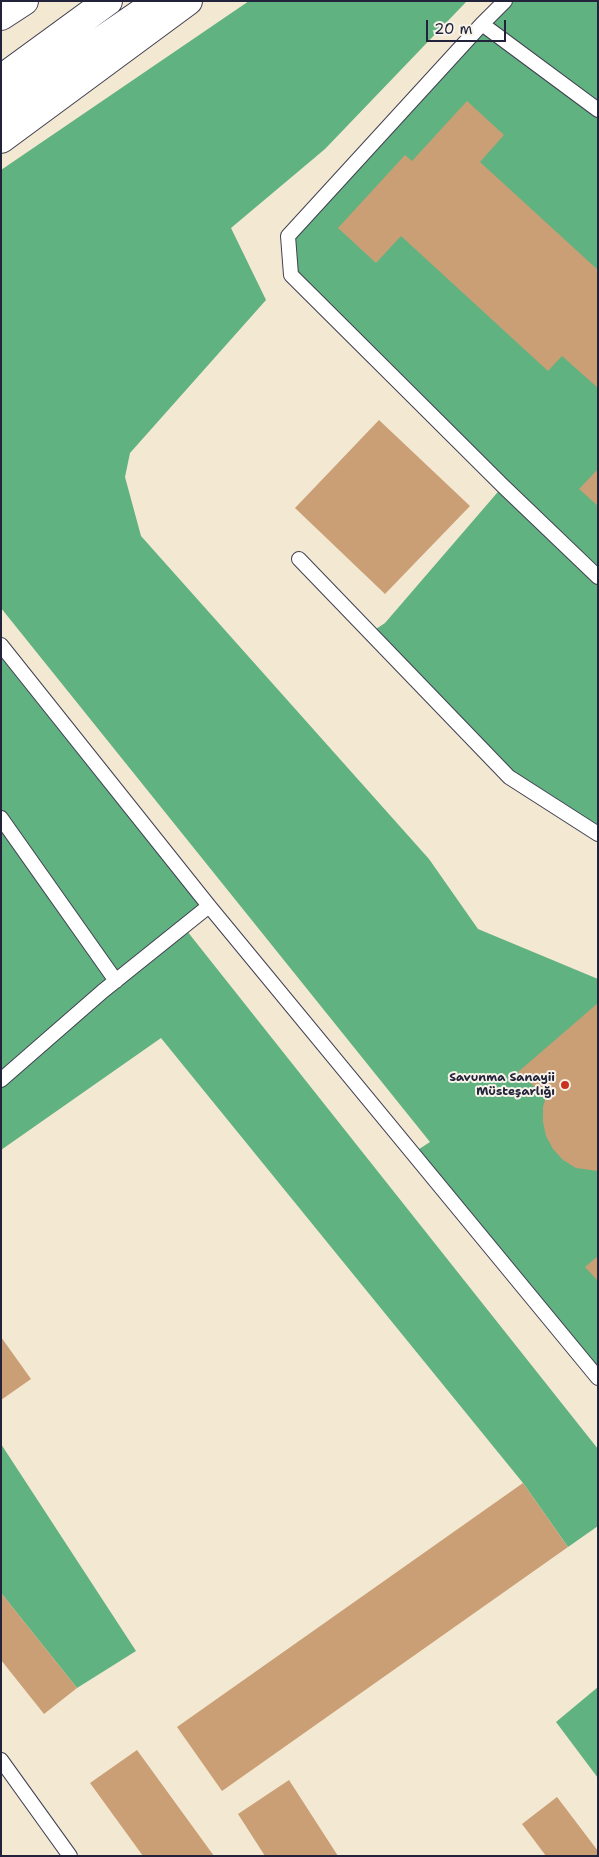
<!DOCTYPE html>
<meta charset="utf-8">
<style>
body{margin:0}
#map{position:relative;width:599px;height:1857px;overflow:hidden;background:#f3e8d1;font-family:"Shantell Sans",sans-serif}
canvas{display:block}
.frame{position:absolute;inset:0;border:2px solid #22223b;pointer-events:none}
.scale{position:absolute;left:426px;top:20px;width:80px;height:22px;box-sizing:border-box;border:2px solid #22223b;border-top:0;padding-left:6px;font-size:15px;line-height:18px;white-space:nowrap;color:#22223b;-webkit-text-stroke:4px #f7f3e8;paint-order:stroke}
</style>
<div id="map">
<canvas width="599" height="1857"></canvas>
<div class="frame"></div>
<div class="scale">20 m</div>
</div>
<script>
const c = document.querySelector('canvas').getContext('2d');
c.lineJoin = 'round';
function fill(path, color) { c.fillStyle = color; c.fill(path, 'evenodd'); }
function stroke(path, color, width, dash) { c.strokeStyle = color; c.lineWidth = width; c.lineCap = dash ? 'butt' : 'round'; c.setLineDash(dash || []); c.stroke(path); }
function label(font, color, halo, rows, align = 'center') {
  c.font = font + ' "Shantell Sans",sans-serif'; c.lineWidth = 4; c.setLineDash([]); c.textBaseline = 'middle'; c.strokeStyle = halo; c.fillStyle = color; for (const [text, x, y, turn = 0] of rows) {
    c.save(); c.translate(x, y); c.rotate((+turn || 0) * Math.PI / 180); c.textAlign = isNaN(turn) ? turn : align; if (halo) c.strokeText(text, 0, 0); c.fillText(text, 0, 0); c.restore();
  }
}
fill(new Path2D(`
 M249,1H467L325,149L231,228L266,300L130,453L125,477L141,536L429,859L478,929L598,979V1378L413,1153L430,1142L1,608V170Z
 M505,1H598V834L509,777L370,633L385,623L503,486L291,275L288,236Z
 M1,643L209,906L183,926L598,1449V1526L568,1547L523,1483L161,1038L1,1150Z
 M1,1444L136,1651L77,1688L1,1593Z
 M598,1687V1778L556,1722Z`), '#60b280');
fill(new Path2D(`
 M467,101L504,135L480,162L598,270V388L562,356L548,371L401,236L376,263L338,228L405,155L412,161Z
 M379,420L470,506L385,594L295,508Z
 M598,469V506L579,489Z
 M598,1003V1171L576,1168L563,1160L553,1149L546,1136L543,1122V1107L546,1097L518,1072Z
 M598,1256V1281L585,1267Z
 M1,1337L31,1379L1,1400Z
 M523,1483L568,1547L222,1791L177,1727Z
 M1,1593L77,1688L44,1714L1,1660Z
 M137,1750L214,1856H143L90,1783Z
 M289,1780L338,1856H265L238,1814Z
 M557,1797L598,1851V1856H546L522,1824Z`), '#ca9f76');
const service = new Path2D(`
 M505,1L482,24L598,110
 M482,24L288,236L291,275L503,486L598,577
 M299,559L509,777L598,834
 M1,645L209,906L598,1378
 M1,818L116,981
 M1,1080L103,991L209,906
 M1,1760L70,1856`);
const primary = new Path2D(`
 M1,16L24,1
 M1,79L108,1
 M1,109L159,1
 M1,139L188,1`);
stroke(service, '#414052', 16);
stroke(primary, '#414052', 30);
stroke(service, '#fff', 14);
stroke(primary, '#fff', 28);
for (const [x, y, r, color] of [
 [565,1085,5,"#c8321e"]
]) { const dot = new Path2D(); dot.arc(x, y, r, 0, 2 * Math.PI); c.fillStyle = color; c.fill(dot); stroke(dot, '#f7f3e8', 2); }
label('bold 12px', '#22223b', '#f7f3e8', [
 ["Savunma Sanayii",555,1078],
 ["Müsteşarlığı",555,1092]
], 'right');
</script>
